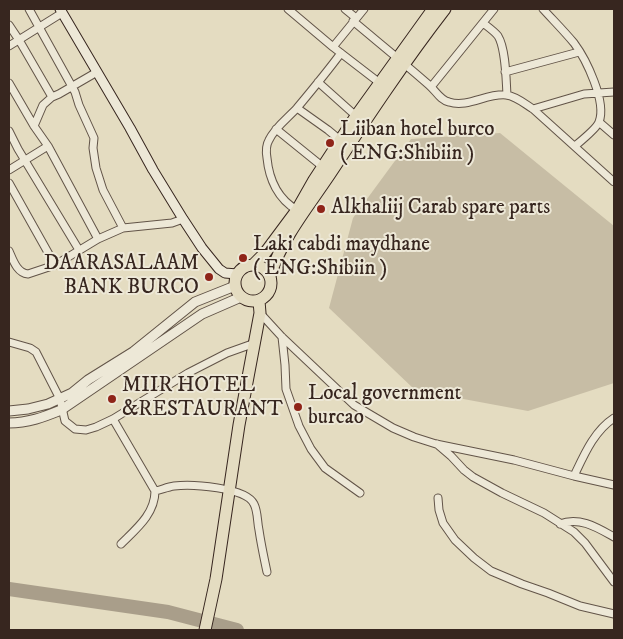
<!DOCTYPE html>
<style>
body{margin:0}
#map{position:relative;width:623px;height:639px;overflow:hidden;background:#e4dcc1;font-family:"IM FELL DW Pica",serif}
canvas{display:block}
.frame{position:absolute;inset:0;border:10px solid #37261f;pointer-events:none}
</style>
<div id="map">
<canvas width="623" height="639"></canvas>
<div class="frame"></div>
</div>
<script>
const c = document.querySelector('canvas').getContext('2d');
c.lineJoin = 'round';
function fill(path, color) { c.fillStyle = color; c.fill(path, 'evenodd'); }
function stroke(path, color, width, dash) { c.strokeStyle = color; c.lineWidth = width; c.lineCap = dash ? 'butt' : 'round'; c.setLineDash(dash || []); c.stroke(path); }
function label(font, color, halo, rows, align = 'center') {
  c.font = font + ' "IM FELL DW Pica",serif'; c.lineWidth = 4; c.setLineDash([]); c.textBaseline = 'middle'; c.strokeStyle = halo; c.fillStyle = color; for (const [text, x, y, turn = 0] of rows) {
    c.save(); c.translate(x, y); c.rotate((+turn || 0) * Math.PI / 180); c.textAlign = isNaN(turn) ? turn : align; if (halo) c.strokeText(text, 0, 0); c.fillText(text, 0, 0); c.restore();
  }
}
fill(new Path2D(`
 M500,133L614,226V383L528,411L415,390L329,308L353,218L411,139Z`), '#c7bda5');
stroke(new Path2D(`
 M9,589L168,612L237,630`), '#a99e8a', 14);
const minor = new Path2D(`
 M29,9L75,92L79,105L94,138L93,148L96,168L103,190L123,228
 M288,9L333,47L381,84
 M345,9L356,18
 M543,9C553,20 564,31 574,43C586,59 607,102 599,122C597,128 581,141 575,146
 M353,21C378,42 404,63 429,85C436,91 440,100 449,102C468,108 487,93 506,95C516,96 525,104 533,109L614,182
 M483,23C488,27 494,31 498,36C506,49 506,80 507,95
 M9,25L19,40L52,97
 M9,46L62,13
 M333,47L364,9
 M505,72L579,52
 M318,82L356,116
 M9,83L34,126L48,146L98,239
 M431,87L494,9
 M297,108L328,130L340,140
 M533,109L584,94L614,92
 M599,122L614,135
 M34,126L43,105L52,97L59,94L97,72
 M276,129L323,167
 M9,131L18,149L79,250
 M9,170L48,146
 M9,183L55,265
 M297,210C278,199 269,179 267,158C266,152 266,145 269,140C275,127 288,118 297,108C312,90 327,72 341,53
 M9,251C13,260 17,273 28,274L55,265L98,239L123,228L172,223L183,219
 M260,313L282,337L354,405L393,428L414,437L436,444L514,460L574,476L614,485
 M282,337L285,365L286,389L299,426L311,449L325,468L360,493
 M9,342L30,348L36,352L60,399L65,421L75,429L86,430L96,427L113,419L188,373L227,353L255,343
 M113,419L155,491C155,514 136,529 121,544
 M437,444L451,456L464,470L473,477L502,493L544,513L574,532L585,543L614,582
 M574,476C584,455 594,431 614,418
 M155,491C161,490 167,487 174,486C191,484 246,487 254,504C258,512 257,521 259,530C261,544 264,558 267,572
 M438,498L439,510L443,523L455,540L474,558L491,571L522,584L548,593L580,606L614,614
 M560,524C579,516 598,528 614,537`);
const tertiary = new Path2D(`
 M9,411L28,409L48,404L72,393L88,380L133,352L195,302L235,286
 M9,423C28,423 44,417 61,410L202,314L241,297`);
const secondary = new Path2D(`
 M60,9L130,128L153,170L183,219L202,248L219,269L225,273L237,274`);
const trunk = new Path2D(`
 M235 283a18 18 0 1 1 36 0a18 18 0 1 1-36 0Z
 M253,265L265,253L297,210L314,180L356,116L433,9
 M270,276C282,238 308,207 330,174C367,118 404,62 445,9
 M205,630L216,579L239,425L260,313L259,301`);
stroke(minor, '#625448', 9);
stroke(tertiary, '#625448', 11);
stroke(secondary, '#37261f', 11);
stroke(trunk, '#37261f', 13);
stroke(minor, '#ede8d7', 7);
stroke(tertiary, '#ede8d7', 9);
stroke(secondary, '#ede8d7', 9);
stroke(trunk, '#e4dcc1', 11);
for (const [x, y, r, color] of [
 [330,143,5,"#8f2418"],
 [321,209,5,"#8f2418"],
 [243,258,5,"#8f2418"],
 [209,277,5,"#8f2418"],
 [112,399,5,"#8f2418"],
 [298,407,5,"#8f2418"]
]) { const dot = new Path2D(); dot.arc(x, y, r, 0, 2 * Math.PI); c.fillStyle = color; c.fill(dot); stroke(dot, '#ede8d7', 2); }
label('21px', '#37261f', '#ede8d7', [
 ["Liiban hotel burco",340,131],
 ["( ENG:Shibiin )",340,155],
 ["Alkhaliij Carab spare parts",331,209],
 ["Laki cabdi maydhane",253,246],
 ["( ENG:Shibiin )",253,270],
 ["DAARASALAAM",199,265,"right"],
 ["BANK BURCO",199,289,"right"],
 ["MIIR HOTEL",122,387],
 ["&RESTAURANT",122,411],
 ["Local government",308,395],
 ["burcao",308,419]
], 'left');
</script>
